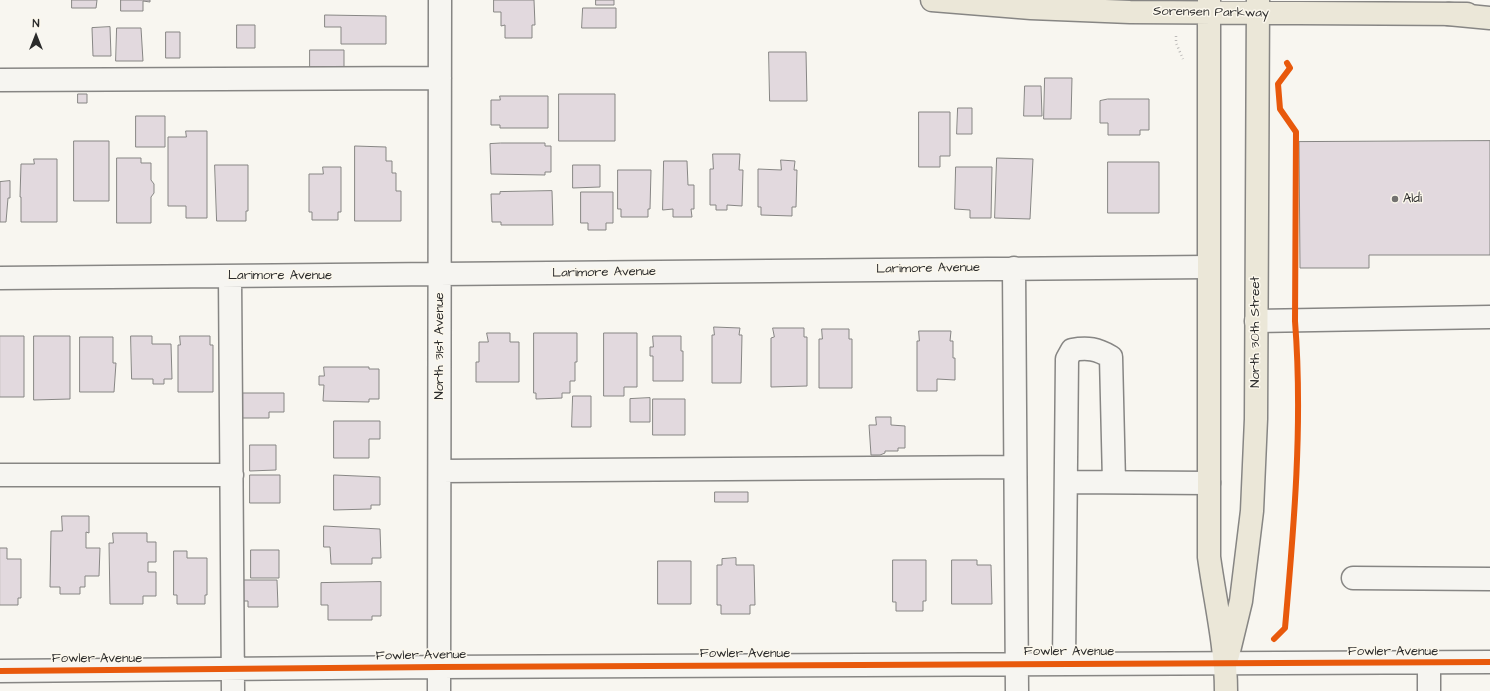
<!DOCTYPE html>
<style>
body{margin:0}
#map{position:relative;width:1490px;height:691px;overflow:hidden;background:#f8f6f0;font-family:"Architects Daughter",sans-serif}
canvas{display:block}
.north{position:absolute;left:16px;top:16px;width:40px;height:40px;-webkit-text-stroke:3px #fbf7ec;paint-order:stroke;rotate:0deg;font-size:11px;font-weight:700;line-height:16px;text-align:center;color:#2b2b2b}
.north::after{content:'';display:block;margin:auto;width:14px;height:18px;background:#2b2b2b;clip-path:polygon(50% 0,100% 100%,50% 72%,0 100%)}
</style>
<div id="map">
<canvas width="1490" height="691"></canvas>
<div class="north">N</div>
</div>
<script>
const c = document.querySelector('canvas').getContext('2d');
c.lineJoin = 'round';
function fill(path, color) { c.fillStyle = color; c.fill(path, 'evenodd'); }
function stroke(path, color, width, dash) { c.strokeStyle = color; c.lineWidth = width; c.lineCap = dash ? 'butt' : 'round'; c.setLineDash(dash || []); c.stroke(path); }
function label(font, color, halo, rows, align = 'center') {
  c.font = font + ' "Architects Daughter",sans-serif'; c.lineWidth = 3; c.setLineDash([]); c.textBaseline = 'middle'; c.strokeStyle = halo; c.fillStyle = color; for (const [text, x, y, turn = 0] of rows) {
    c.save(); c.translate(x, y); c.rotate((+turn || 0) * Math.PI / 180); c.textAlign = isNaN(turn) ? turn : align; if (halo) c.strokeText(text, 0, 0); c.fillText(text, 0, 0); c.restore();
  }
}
const building = new Path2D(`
 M72,0H97L96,8H72Z
 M121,0H150V2L143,1V11H121Z
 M494,0H534L535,25H532V38H505V25L501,26V12H494Z
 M596,0H614V5H596Z
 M583,8H616V28H582Z
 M325,15L386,16V44H341V27H325Z
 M237,25H255V48H237Z
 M110,27L111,56H93L92,28Z
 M117,28H141L143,61H116Z
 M166,32H180V58H166Z
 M310,50H344V67H310Z
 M769,52H806L807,101H770Z
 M1045,78H1072L1071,119H1044Z
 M1025,86H1041L1042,116H1024Z
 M78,94H87V103H78Z
 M559,94H615V141H559Z
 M500,96H548V128H500V125H491V100H500Z
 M1108,99H1149V130H1140V135H1108V123H1100V101Z
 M958,108H972V134H957Z
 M919,112H950V156H940V167H919Z
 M136,116H165V147H136Z
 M186,131H207V218H186V206H168V137H186Z
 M74,141H109V201H74Z
 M1490,141V255H1369V268H1300L1299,142Z
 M501,143H545V146H551V172H545V175L491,174L490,144Z
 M355,146L386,147V161H392V173H396V191H401V221H355Z
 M713,154H740L739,170H743L742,206L727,205V210H716V205H710V169H713Z
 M117,158H141V163H151V180L154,184V193L151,197V223H117Z
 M997,158L1033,159L1030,219L995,218Z
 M34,159H57V222H21V197H20L21,164H34Z
 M781,160L795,161L794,170H797L796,207H792V216L761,215V207H758V169L781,170Z
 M664,161H687L688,185H694V209H691L692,217H673V209L663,210Z
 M1108,162H1159V213H1108Z
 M215,165H248V211H246V221H217Z
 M573,165H600V187L573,188Z
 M323,167H341V212H338V220H312V212H309V174H323Z
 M956,167H992L991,218H970V210L955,209Z
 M618,170H651L650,209H648V217H621V209H618Z
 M10,181V198H8L6,222H0V182Z
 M552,191L553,225H501V222H492L491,194H500V192Z
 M581,192H613V223H606V230H588V223H581Z
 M714,327L740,328L739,335H742L741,383H712V335H714Z
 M773,328H804V337H807V386L771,387V338L774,337Z
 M822,329H849V339H852V388H819V339H822Z
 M919,331H951L950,341H953V358H955V380L937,379V391H917V341H919Z
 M487,333H510V342H519V382H476V362H479V342H488Z
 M534,333H577V362H575V381H570V393H562V398L536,399V393H534Z
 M604,333H637V387H624V396H604Z
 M0,336H24V397H0Z
 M34,336H70V399L34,400Z
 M131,336H152V344H171L172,379H164V384H153V379H132Z
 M180,336H210V345H213V392H178V345H180Z
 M653,336H681V351H683V381H653V356H650V347H653Z
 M80,337H113V363H116L114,392H80Z
 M324,367H369V369H379V399H369V402L323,401L324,385H319V376H324Z
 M243,393H284V412H269V418H243Z
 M573,396H591V427H572Z
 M650,398V422H630V399Z
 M653,399H685V435H653Z
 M876,417H891V425L905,426V448H898V451H885V453L880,455H871L869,425H876Z
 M334,421H380V439H369V458H334Z
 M250,445H276V470L250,471Z
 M250,475H280V503H250Z
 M334,475L380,477V505H371V509L334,510Z
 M715,492H748V502H715Z
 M62,516H89V533L86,532V548H100L99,576H85V587H80V594H60V587H50L51,531H62Z
 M324,526L380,529L381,558H372V564H331L330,547H324Z
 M113,533H147V542H156V562H148V572H156V596H143V604H110L109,543H113Z
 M0,548H7V559H21V598H18V605H0Z
 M251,550H279V578H251Z
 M174,551H187V558H207V595H205V604H177V595H174Z
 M736,558V565H754L755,605H750V614H721V605H717V565H722V559Z
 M893,560H926V601H923V611H896V602H893Z
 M952,560H977V565H991L992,604H952Z
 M658,561H691V604H658Z
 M242,580H277L278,607H248V601H242Z
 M381,582V616H372V620H328V605H321V583Z`);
fill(building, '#e2d9de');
stroke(building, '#878684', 1);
const minor = new Path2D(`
 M0,80L440,78
 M1014,268L1017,691
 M230,276L233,691
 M0,278L1208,267
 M1256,321L1490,317
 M441,471L1015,467
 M0,475H232
 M1067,482L1209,483
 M1353,578L1490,579
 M1064,663L1067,359L1072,350C1088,347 1097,349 1111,357L1114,482
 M1429,663V691
 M0,671L439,667L1490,662
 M439,691L440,0`);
const major = new Path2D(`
 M932,0L1031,8L1130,12L1467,14
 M1209,0V557C1215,601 1226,646 1226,691
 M1228,655L1241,601L1252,511L1256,419L1258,0`);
const highway = new Path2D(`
 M1448,14L1490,18`);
stroke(minor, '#878684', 25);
stroke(major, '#878684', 25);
stroke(highway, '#878684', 25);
stroke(new Path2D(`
 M1176,36V43L1183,59`), '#bcbab8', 2.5, [1, 3]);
stroke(minor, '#f6f5f1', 22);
stroke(major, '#ebe7d8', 22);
stroke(highway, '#ebe7d8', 22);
stroke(new Path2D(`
 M1274,639L1285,628C1294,526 1303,423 1295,321L1296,132L1280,109L1278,84L1290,68L1287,63
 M0,671L439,667L1490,662`), '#e8590c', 6);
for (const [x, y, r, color] of [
 [1395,199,4,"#737270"]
]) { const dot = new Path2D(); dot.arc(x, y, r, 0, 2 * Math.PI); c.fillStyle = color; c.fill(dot); stroke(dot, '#fbf7ec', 1.5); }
label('13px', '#2b2b2b', '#fbf7ec', [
 ["Sorensen Parkway",1211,13,1],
 ["Larimore Avenue",928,269,-1],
 ["Larimore Avenue",604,273,-1],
 ["Larimore Avenue",280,276],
 ["North 30th Street",1256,332,-90],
 ["North 31st Avenue",440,346,-90],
 ["Fowler Avenue",1069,652],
 ["Fowler Avenue",1393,652],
 ["Fowler Avenue",745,654],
 ["Fowler Avenue",421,656,-1],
 ["Fowler Avenue",97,659]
]);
label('13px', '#2b2b2b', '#fbf7ec', [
 ["Aldi",1403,199]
], 'left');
</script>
